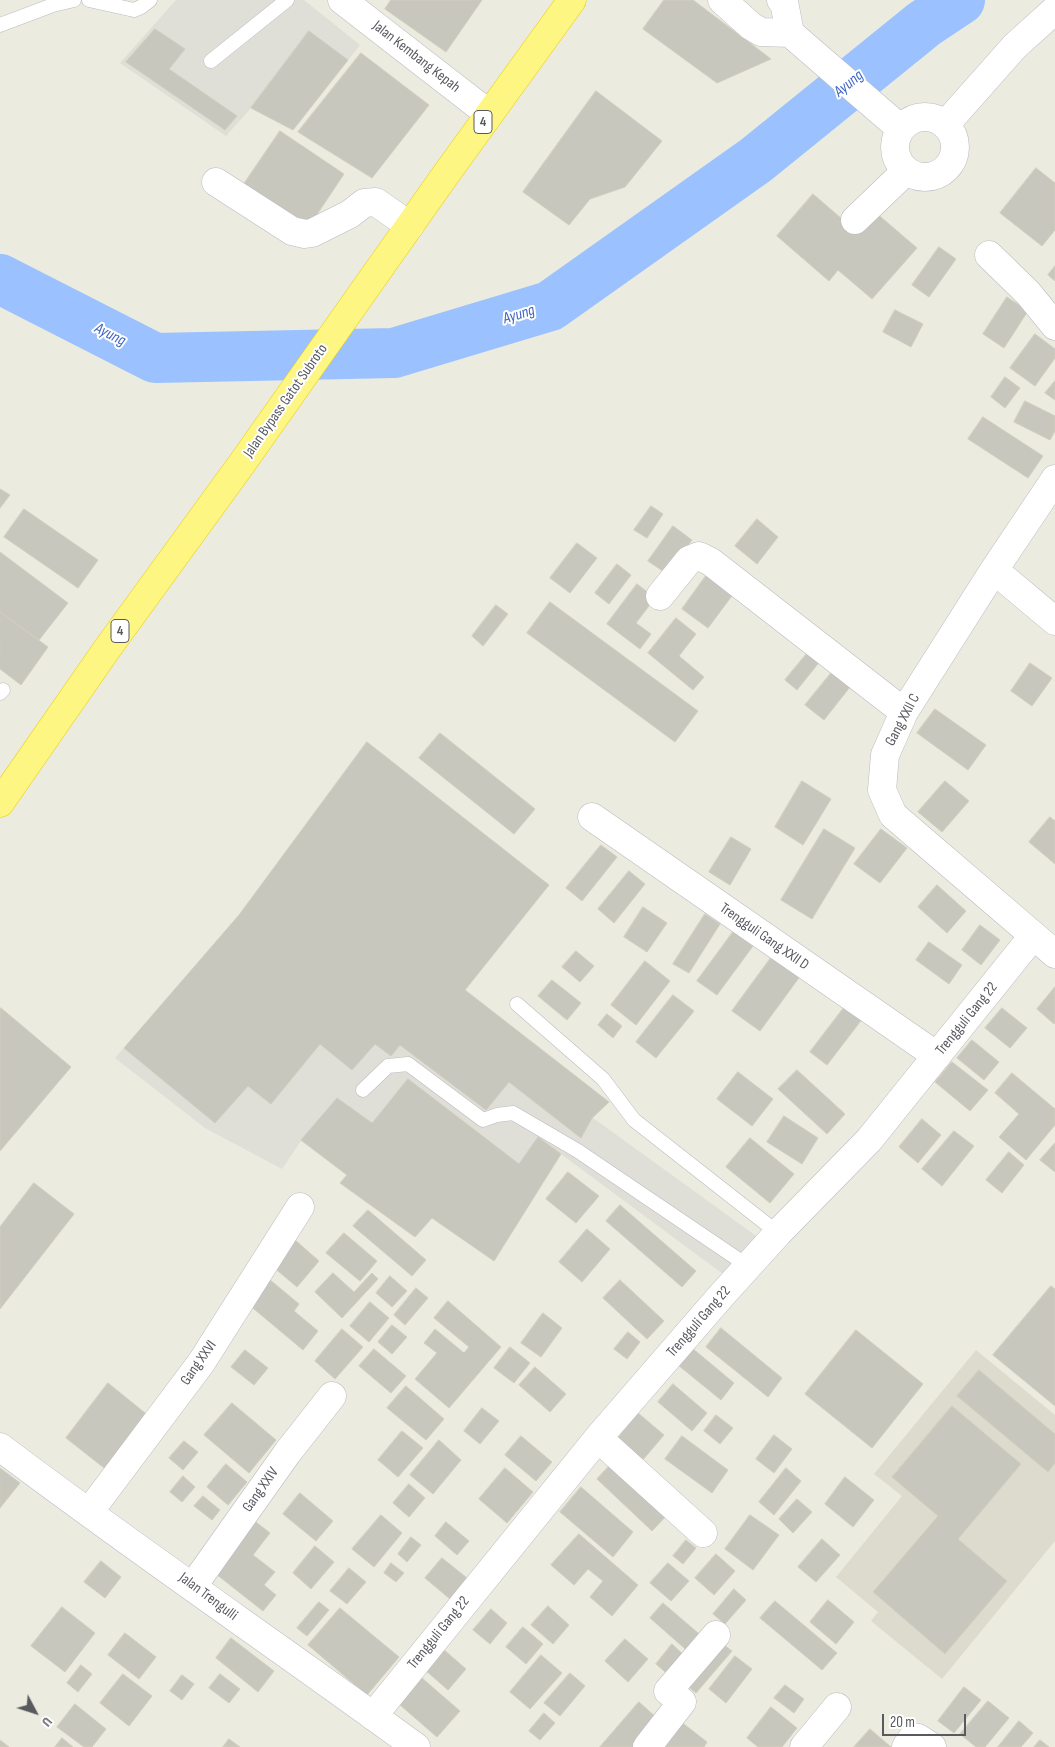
<!DOCTYPE html>
<style>
body{margin:0}
#map{position:relative;width:1055px;height:1747px;overflow:hidden;background:#ecebdf;font-family:"Sofia Sans Condensed",sans-serif}
canvas{display:block}
.north{position:absolute;left:10px;top:1687px;width:50px;height:50px;-webkit-text-stroke:4px #fff;paint-order:stroke;rotate:130deg;font-size:14px;font-weight:700;line-height:20px;text-align:center;color:#585a60}
.north::after{content:'';display:block;margin:auto;width:18px;height:22px;background:#585a60;clip-path:polygon(50% 0,100% 100%,50% 72%,0 100%)}
.scale{position:absolute;left:882px;top:1714px;width:84px;height:22px;box-sizing:border-box;border:2px solid #585a60;border-top:0;padding-left:6px;font-size:15px;line-height:18px;white-space:nowrap;color:#585a60;-webkit-text-stroke:4px #fff;paint-order:stroke}
</style>
<div id="map">
<canvas width="1055" height="1747"></canvas>
<div class="north">U</div>
<div class="scale">20 m</div>
</div>
<script>
const c = document.querySelector('canvas').getContext('2d');
c.lineJoin = 'round';
function fill(path, color) { c.fillStyle = color; c.fill(path, 'evenodd'); }
function stroke(path, color, width, dash) { c.strokeStyle = color; c.lineWidth = width; c.lineCap = dash ? 'butt' : 'round'; c.setLineDash(dash || []); c.stroke(path); }
function label(font, color, halo, rows, align = 'center') {
  c.font = font + ' "Sofia Sans Condensed",sans-serif'; c.lineWidth = 4; c.setLineDash([]); c.textBaseline = 'middle'; c.strokeStyle = halo; c.fillStyle = color; for (const [text, x, y, turn = 0] of rows) {
    c.save(); c.translate(x, y); c.rotate((+turn || 0) * Math.PI / 180); c.textAlign = isNaN(turn) ? turn : align; if (halo) c.strokeText(text, 0, 0); c.fillText(text, 0, 0); c.restore();
  }
}
fill(new Path2D(`
 M176,0H304L360,45L293,130L251,108L226,136L120,63Z
 M367,742L549,885L465,990L609,1102L593,1118L759,1238L723,1274L561,1154L494,1261L432,1218L415,1237L340,1183L347,1175L301,1141L282,1169L205,1128L115,1058L239,915Z`), '#dfded7');
fill(new Path2D(`
 M976,1350L1055,1415V1434L979,1370L957,1396L1048,1472L1055,1463V1541L942,1679L871,1621L878,1612L836,1577L902,1496L874,1474ZM952,1406L1021,1464L958,1539L1007,1581L945,1654L873,1592L938,1516L892,1476Z`), '#dcdbcd');
stroke(new Path2D(`
 M0,279L155,358L394,353L550,306L756,160L924,24L960,0`), '#9bc1ff', 50);
const building = new Path2D(`
 M391,0H482L446,52L385,9Z
 M664,0H693L771,59L717,83L643,29Z
 M155,29L185,49L169,69L237,116L225,130L126,62Z
 M309,31L348,60L293,130L251,108Z
 M361,53L429,105L372,178L298,132Z
 M596,91L662,141L625,187L590,199L569,225L523,192Z
 M280,131L344,174L308,228L244,184Z
 M1036,168L1055,183V230L1042,246L1000,213Z
 M813,194L857,232L875,212L917,248L872,299L838,270L829,281L777,236Z
 M939,247L956,259L929,297L912,285Z
 M1055,266V281L1048,275Z
 M1007,297L1028,311L1004,348L983,334Z
 M895,310L923,324L911,347L883,332Z
 M1035,334L1055,349V358L1035,386L1010,368Z
 M1005,377L1020,388L1005,408L991,397Z
 M1055,381V400L1045,393Z
 M1025,401L1055,416V431L1050,440L1014,422Z
 M983,417L1043,456L1028,478L968,439Z
 M0,489L10,495L0,508Z
 M651,506L663,514L647,538L634,530Z
 M24,509L98,560L78,588L4,537Z
 M757,519L778,537L757,564L735,546Z
 M673,526L692,540L667,574L648,561Z
 M577,543L597,558L570,593L550,578Z
 M0,552L68,603L39,640L0,612Z
 M617,564L631,575L609,604L595,593Z
 M708,573L734,593L708,628L682,609Z
 M637,584L655,598L636,623L651,634L640,649L607,624Z
 M550,602L698,711L675,742L527,633Z
 M496,605L508,614L483,646L472,636Z
 M0,612L48,647L21,685L0,669Z
 M676,618L696,634L679,656L704,677L693,690L648,653Z
 M809,651L821,660L797,690L785,680Z
 M1030,663L1052,678L1032,706L1011,691Z
 M832,672L850,687L824,720L805,705Z
 M935,709L986,745L968,770L917,733Z
 M440,733L535,809L514,834L419,758Z
 M367,742L549,885L465,990L609,1102L592,1118L581,1138L509,1082L486,1110L400,1045L391,1056L375,1044L352,1070L320,1044L271,1104L248,1086L215,1123L124,1048L239,915Z
 M802,781L831,799L803,845L775,827Z
 M945,781L969,801L942,832L918,812Z
 M1050,817L1055,821V864L1029,842Z
 M824,829L855,848L812,919L781,900Z
 M881,829L907,848L880,883L854,864Z
 M731,837L751,849L730,885L709,872Z
 M601,845L617,857L582,901L566,888Z
 M629,871L645,884L614,923L598,909Z
 M937,885L966,911L947,933L918,907Z
 M643,907L667,923L647,952L624,937Z
 M705,914L720,924L689,973L673,964Z
 M980,925L1000,940L981,965L962,950Z
 M733,932L753,946L717,995L697,981Z
 M929,942L962,965L949,984L916,960Z
 M576,951L594,966L580,982L562,967Z
 M773,955L801,975L760,1031L732,1011Z
 M645,961L670,981L636,1025L611,1005Z
 M552,980L581,1003L567,1020L538,996Z
 M1055,987V1022L1054,1024L1037,1009Z
 M673,995L694,1011L656,1058L636,1042Z
 M846,1005L863,1018L827,1065L810,1052Z
 M1,1008L71,1067L0,1151V1009Z
 M1002,1008L1027,1028L1010,1048L985,1028Z
 M607,1014L622,1026L613,1038L598,1025Z
 M972,1040L999,1062L984,1080L957,1058Z
 M952,1062L988,1090L970,1111L935,1082Z
 M797,1070L845,1114L827,1134L778,1089Z
 M738,1072L773,1099L752,1126L717,1099Z
 M1012,1073L1055,1109V1125L1026,1160L999,1137L1019,1114L995,1093Z
 M408,1079L519,1164L538,1137L561,1154L494,1261L432,1218L415,1237L340,1183L347,1175L301,1140L337,1098L372,1123Z
 M784,1116L818,1138L802,1164L767,1142Z
 M922,1119L941,1135L918,1163L899,1147Z
 M954,1131L974,1146L942,1186L922,1169Z
 M750,1138L794,1174L770,1203L726,1167Z
 M1055,1143V1172L1040,1160Z
 M1009,1152L1024,1165L1002,1193L986,1180Z
 M568,1172L599,1196L576,1223L546,1199Z
 M34,1183L74,1214L0,1309V1227Z
 M620,1205L696,1271L682,1287L606,1221Z
 M368,1210L426,1260L412,1276L353,1226Z
 M587,1229L610,1249L582,1282L559,1262Z
 M344,1233L377,1261L360,1281L326,1253Z
 M294,1239L319,1261L297,1287L272,1266Z
 M333,1273L354,1292L372,1273L378,1279L342,1318L315,1292Z
 M390,1276L407,1291L392,1307L376,1293Z
 M269,1279L299,1304L294,1311L318,1331L303,1350L248,1304Z
 M620,1280L664,1321L647,1339L603,1298Z
 M1051,1286L1055,1289V1406L993,1355Z
 M416,1288L428,1298L405,1325L394,1315Z
 M448,1301L501,1347L449,1408L415,1379L437,1353L424,1343L435,1329L464,1353L469,1347L434,1318Z
 M370,1302L389,1318L369,1342L350,1326Z
 M543,1313L562,1328L541,1357L521,1343Z
 M392,1325L407,1337L392,1354L378,1342Z
 M721,1328L782,1378L768,1397L706,1347Z
 M342,1329L363,1347L335,1379L315,1361Z
 M856,1330L923,1384L872,1448L805,1394Z
 M628,1332L640,1342L627,1359L614,1349Z
 M510,1347L530,1363L514,1383L494,1368Z
 M692,1348L734,1383L721,1400L678,1365Z
 M374,1349L406,1376L391,1393L359,1366Z
 M245,1350L268,1368L254,1385L231,1367Z
 M535,1367L566,1394L550,1412L519,1385Z
 M979,1370L1055,1434V1463L1048,1472L957,1396Z
 M108,1383L150,1417L108,1471L66,1438Z
 M673,1384L707,1413L692,1431L658,1402Z
 M406,1386L444,1419L426,1440L387,1408Z
 M232,1403L276,1440L249,1473L204,1435Z
 M952,1406L1021,1464L958,1539L1007,1581L945,1654L873,1592L938,1516L892,1477Z
 M482,1408L499,1421L480,1444L464,1431Z
 M638,1413L664,1435L641,1462L615,1441Z
 M716,1415L733,1428L720,1444L704,1431Z
 M402,1431L423,1448L398,1477L378,1460Z
 M774,1435L792,1449L774,1473L756,1459Z
 M521,1436L552,1462L536,1481L505,1455Z
 M682,1436L728,1470L712,1493L665,1459Z
 M439,1440L461,1460L433,1494L410,1475Z
 M184,1441L198,1452L183,1470L169,1458Z
 M614,1461L669,1513L652,1531L597,1479Z
 M226,1464L247,1482L228,1505L207,1487Z
 M0,1468L20,1483L0,1508Z
 M505,1468L533,1492L507,1523L479,1499Z
 M786,1468L801,1481L774,1515L759,1502Z
 M183,1476L195,1487L182,1502L170,1492Z
 M845,1477L874,1500L853,1527L825,1504Z
 M409,1484L425,1498L409,1517L393,1503Z
 M581,1487L633,1532L613,1557L560,1512Z
 M300,1493L333,1521L316,1541L283,1514Z
 M203,1496L220,1510L212,1520L194,1506Z
 M797,1499L812,1512L793,1533L779,1519Z
 M381,1515L402,1533L374,1567L352,1549Z
 M750,1515L779,1535L753,1570L725,1549Z
 M248,1516L270,1533L253,1555L275,1572L264,1585L276,1595L263,1611L216,1574Z
 M446,1522L469,1541L457,1555L435,1536Z
 M579,1534L638,1585L612,1616L590,1597L603,1581L588,1569L574,1585L551,1565Z
 M411,1537L421,1545L407,1562L398,1554Z
 M822,1539L840,1555L816,1582L798,1567Z
 M686,1540L696,1548L683,1564L673,1556Z
 M315,1546L334,1562L311,1589L293,1573Z
 M716,1554L735,1571L714,1595L695,1578Z
 M442,1558L467,1578L450,1599L425,1578Z
 M101,1561L121,1577L105,1598L84,1582Z
 M391,1563L404,1573L396,1582L384,1573Z
 M668,1563L689,1581L671,1601L650,1583Z
 M349,1568L366,1582L347,1604L330,1591Z
 M734,1589L746,1600L725,1624L713,1614Z
 M828,1600L854,1622L836,1644L810,1622Z
 M775,1601L837,1653L822,1670L760,1618Z
 M319,1602L329,1610L307,1636L297,1628Z
 M663,1603L705,1639L691,1654L650,1618Z
 M548,1606L569,1625L553,1644L531,1625Z
 M62,1607L95,1633L65,1672L31,1646Z
 M340,1608L399,1657L367,1695L308,1645Z
 M491,1609L507,1623L490,1644L473,1630Z
 M523,1627L543,1644L526,1664L506,1647Z
 M125,1633L156,1657L139,1679L108,1655Z
 M231,1638L274,1671L258,1692L216,1658Z
 M625,1639L648,1659L628,1682L605,1661Z
 M720,1642L732,1651L696,1693L684,1683Z
 M672,1644L687,1658L671,1677L656,1664Z
 M443,1649L466,1669L448,1690L425,1670Z
 M541,1655L562,1673L530,1709L510,1692Z
 M735,1656L752,1669L726,1703L709,1689Z
 M81,1665L92,1674L78,1692L67,1683Z
 M415,1672L460,1711L437,1737L392,1698Z
 M570,1673L585,1686L560,1716L544,1703Z
 M123,1674L152,1696L129,1726L100,1703Z
 M220,1674L240,1689L229,1703L209,1688Z
 M182,1675L194,1684L182,1700L170,1691Z
 M785,1685L804,1699L794,1713L774,1698Z
 M964,1687L981,1700L954,1733L938,1721Z
 M988,1701L1009,1718L985,1747H976L960,1734Z
 M639,1702L658,1719L634,1747H600Z
 M75,1704L106,1729L92,1747H84L57,1727Z
 M771,1707L797,1728L782,1747H758L747,1738Z
 M544,1713L555,1723L540,1740L529,1731Z
 M680,1721L707,1742L704,1747H660Z
 M1019,1721L1033,1733L1021,1747H998Z
 M870,1729L891,1747H854Z
 M62,1738L73,1747H55Z
 M229,1739L240,1747H223Z
 M0,1740L9,1747H0Z
 M1040,1740L1049,1747H1034Z`);
fill(building, '#c8c7be');
stroke(building, '#d0cebd', 1);
const lane = new Path2D(`
 M89,0L134,10L141,7L150,0
 M0,25L53,5L74,0
 M211,61L287,0
 M0,693L3,690
 M517,1004L603,1079L634,1120L778,1233
 M363,1090L388,1066L408,1064L483,1120L497,1115L513,1113L578,1151L748,1266`);
const street = new Path2D(`
 M342,0L489,114
 M722,0L751,26L761,32L790,33L784,2L781,0
 M790,33L901,129
 M895 147a30 30 0 1 1 60 0a30 30 0 1 1-60 0Z
 M945,125L1015,46L1055,10
 M216,182L292,231L305,234L312,233L350,214L364,203L376,202L410,226
 M855,220L906,171
 M989,255L1028,293L1055,326
 M1055,479L994,570L904,712L893,737L885,755L882,790L893,815L1055,954
 M994,570L1055,621
 M660,596L689,560L699,556L711,562L904,712
 M592,817L937,1056
 M598,1438L703,1533
 M89,1512L201,1363L300,1207
 M193,1586L288,1452L332,1396
 M373,1716L598,1438L721,1296L778,1233L869,1140L1033,936
 M647,1747L682,1702L668,1691L716,1635
 M804,1747L837,1707
 M906,1747L913,1737L918,1738L932,1747`);
const secondary = new Path2D(`
 M0,1447C136,1550 278,1646 416,1747`);
const highway = new Path2D(`
 M0,803L107,649L243,462L444,177L572,0`);
stroke(lane, '#babbc1', 15);
stroke(street, '#babbc1', 29);
stroke(secondary, '#babcc4', 29);
stroke(highway, '#eace00', 29);
stroke(lane, '#fff', 14);
stroke(street, '#fff', 28);
stroke(secondary, '#fff', 28);
stroke(highway, '#fef683', 28);
for (const [x, y, w] of [
 [483,122,18],
 [120,631,18]
]) { const box = new Path2D(); box.roundRect(x - w / 2, y - 11.5, w, 23, 4); c.fillStyle = '#fff'; c.fill(box); stroke(box, '#585a60', 1); }
label('bold 14px', '#585a60', null, [
 ["4",483,122],
 ["4",120,631]
]);
label('15px', '#585a60', '#fff', [
 ["Jalan Kembang Kepah",416,57,38],
 ["Jalan Bypass Gatot Subroto",286,401,-55],
 ["Gang XXII C",903,720,-62],
 ["Trengguli Gang XXII D",764,937,35],
 ["Trengguli Gang 22",967,1019,-51],
 ["Trengguli Gang 22",699,1322,-49],
 ["Gang XXVI",199,1363,-55],
 ["Gang XXIV",261,1490,-55],
 ["Jalan Trengulli",208,1597,37],
 ["Trengguli Gang 22",439,1633,-51]
]);
label('italic 16px', '#3d65c3', '#fff', [
 ["Ayung",849,84,-39],
 ["Ayung",519,315,-17],
 ["Ayung",110,335,27]
]);
</script>
